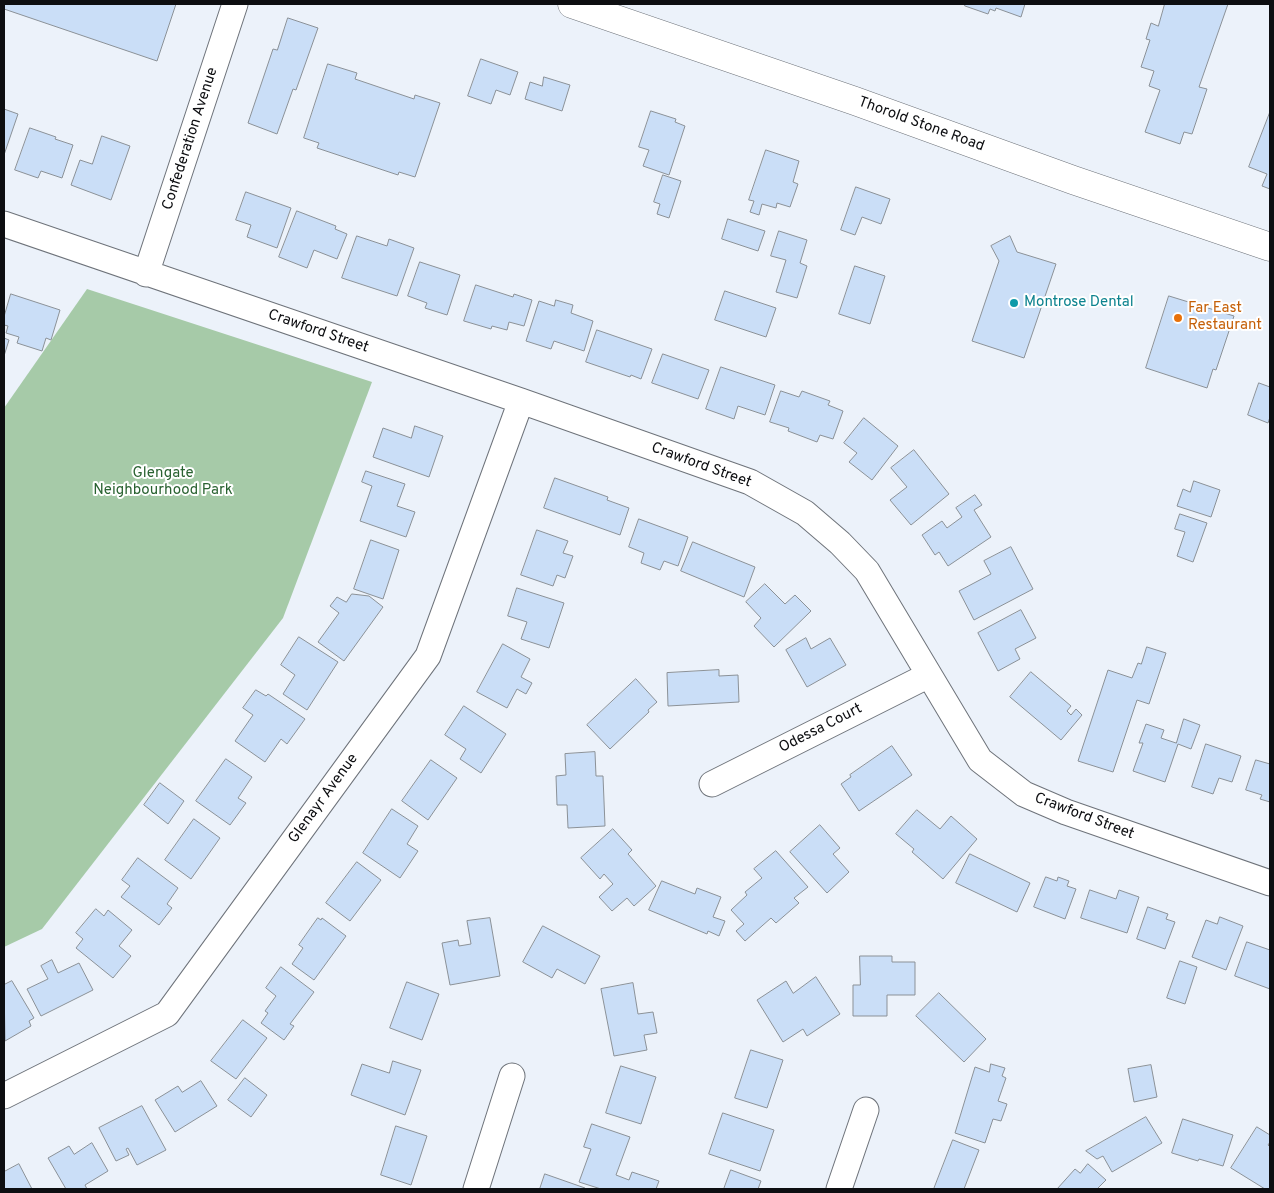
<!DOCTYPE html>
<style>
body{margin:0}
#map{position:relative;width:1274px;height:1193px;overflow:hidden;background:#ecf2fa;font-family:Overpass,sans-serif}
canvas{display:block}
.frame{position:absolute;inset:0;border:5px solid #0d0e11;pointer-events:none}
</style>
<div id="map">
<canvas width="1274" height="1193"></canvas>
<div class="frame"></div>
</div>
<script>
const c = document.querySelector('canvas').getContext('2d');
c.lineJoin = 'round';
function fill(path, color) { c.fillStyle = color; c.fill(path, 'evenodd'); }
function stroke(path, color, width, dash) { c.strokeStyle = color; c.lineWidth = width; c.lineCap = dash ? 'butt' : 'round'; c.setLineDash(dash || []); c.stroke(path); }
function label(font, color, halo, rows, align = 'center') {
  c.font = font + ' Overpass,sans-serif'; c.lineWidth = 4; c.setLineDash([]); c.textBaseline = 'middle'; c.strokeStyle = halo; c.fillStyle = color; for (const [text, x, y, turn = 0] of rows) {
    c.save(); c.translate(x, y); c.rotate((+turn || 0) * Math.PI / 180); c.textAlign = isNaN(turn) ? turn : align; if (halo) c.strokeText(text, 0, 0); c.fillText(text, 0, 0); c.restore();
  }
}
fill(new Path2D(`
 M87,289L372,382L283,618L42,929L4,947V408Z`), '#a6caa8');
const building = new Path2D(`
 M4,4H176L157,61L4,9Z
 M965,4H1025L1021,17L996,8L995,11L990,9L988,14L965,6Z
 M1165,4H1228L1199,87L1207,89L1192,134L1184,132L1180,144L1145,132L1160,90L1149,86L1154,71L1141,67L1150,40L1146,39L1151,23L1158,26Z
 M288,18L318,28L296,90L293,89L277,134L248,123L273,49L277,50Z
 M481,59L518,72L510,95L496,90L491,104L468,96Z
 M328,64L357,73L355,79L414,99L415,95L440,103L415,177L399,172L398,175L317,148L319,143L304,138Z
 M544,77L570,85L562,111L525,99L530,82L542,86Z
 M4,109L18,114L4,155Z
 M651,111L676,119L675,122L685,126L669,175L643,166L649,150L639,147Z
 M1270,112V189L1262,186L1267,174L1249,167Z
 M30,128L56,137L55,139L73,145L62,178L41,171L38,178L15,170Z
 M102,136L130,146L111,200L71,185L80,160L92,164Z
 M766,150L799,161L793,182L798,184L790,207L777,203L776,208L762,204L759,215L750,212L754,201L749,200Z
 M663,175L681,181L669,218L657,214L660,204L654,202Z
 M856,187L890,199L881,224L862,217L855,235L841,230Z
 M246,192L291,208L277,248L247,237L251,225L236,220Z
 M297,211L336,226L335,229L347,234L337,259L314,250L307,268L279,257Z
 M728,219L765,231L758,251L722,239Z
 M779,231L807,240L800,263L807,266L797,298L776,292L786,260L771,256Z
 M357,236L387,246L389,239L414,248L397,296L342,278Z
 M1010,236L1017,252L1056,264L1024,358L972,341L999,261L991,246Z
 M420,262L460,275L447,315L425,308L427,303L408,296Z
 M855,266L885,276L870,324L839,314Z
 M476,285L513,297L514,294L532,300L524,326L509,322L507,330L492,326L491,329L464,321Z
 M725,291L776,308L766,337L715,320Z
 M11,294L60,310L51,340L46,338L42,351L17,343L19,337L6,333L8,326L4,325V317Z
 M1169,296L1234,316L1216,370L1213,369L1207,388L1146,368Z
 M556,300L573,305L571,313L593,321L584,351L554,341L551,349L526,341L539,301L554,306Z
 M597,330L652,349L641,379L631,375L630,377L586,362Z
 M4,338L9,340L4,356Z
 M663,354L709,370L698,399L652,383Z
 M721,367L775,385L765,415L738,406L734,419L706,409Z
 M1259,383L1270,387V417L1268,423L1248,415Z
 M781,391L799,397L802,391L830,401L828,405L843,411L833,439L820,435L817,442L788,431L789,428L770,422Z
 M864,418L898,446L872,480L849,462L857,453L844,443Z
 M415,426L443,436L429,477L373,457L383,428L411,438Z
 M914,450L949,494L911,525L890,500L907,487L891,468Z
 M366,471L405,484L397,506L415,512L406,537L360,521L372,486L362,482Z
 M555,478L608,497L607,500L629,508L620,535L544,508Z
 M1194,481L1220,490L1211,517L1177,506L1183,489L1190,492Z
 M975,495L982,505L974,510L991,537L948,566L939,552L935,555L922,535L942,521L947,528L962,517L956,508Z
 M1180,514L1207,523L1193,562L1177,556L1185,532L1175,529Z
 M639,519L688,537L678,566L664,561L660,570L641,563L644,553L629,547Z
 M537,530L568,541L563,553L573,556L565,578L557,575L553,586L521,575Z
 M371,540L399,550L383,599L354,589Z
 M693,542L755,567L744,597L681,571Z
 M1011,547L1033,589L974,620L959,591L991,574L984,561Z
 M765,584L785,604L795,595L811,611L774,647L754,626L761,618L746,602Z
 M517,588L564,603L549,648L521,639L527,622L508,616Z
 M352,594L369,596L383,607L344,661L318,642L339,613L330,606L337,597L346,602Z
 M1021,610L1036,638L1015,649L1020,659L998,671L978,633Z
 M299,637L338,662L307,710L283,694L295,675L281,665Z
 M806,638L811,649L830,638L846,665L807,687L786,650Z
 M503,644L530,659L521,677L532,683L526,694L517,689L507,708L477,692Z
 M1147,647L1166,653L1149,704L1137,700L1113,772L1078,761L1108,670L1132,678L1138,663L1141,664Z
 M719,670V676L738,675L739,702L668,706L667,673Z
 M1031,672L1071,706L1067,711L1071,715L1076,709L1082,715L1061,740L1010,697Z
 M636,679L657,702L648,710L649,712L610,749L587,725Z
 M256,690L266,696L268,694L305,719L287,744L281,739L265,762L235,741L253,715L243,708Z
 M464,706L506,734L481,773L460,759L466,749L445,735Z
 M1184,719L1200,725L1191,749L1178,744L1165,782L1133,771L1143,743H1139L1146,724L1164,730L1161,738L1176,743Z
 M1206,744L1241,756L1232,782L1219,778L1213,794L1192,787Z
 M892,746L912,775L859,811L841,784L851,777L850,775Z
 M595,752L596,776H603L605,826L568,828L567,805H557L556,776L566,775L565,754Z
 M226,759L252,777L238,798L246,803L230,825L196,801Z
 M431,760L457,778L428,820L402,801Z
 M1256,760L1270,764V802L1260,799L1262,795L1246,790Z
 M160,783L184,801L168,824L144,805Z
 M392,809L418,826L407,844L418,851L400,878L363,853Z
 M917,810L940,829L951,816L977,839L943,879L912,852L914,849L896,834Z
 M194,819L220,838L191,879L165,860Z
 M820,825L840,848L833,854L849,872L827,893L790,852Z
 M613,829L632,850L628,854L656,886L634,906L627,898L612,911L599,897L613,884L604,874L600,879L581,858Z
 M776,851L808,887L794,898L799,903L776,923L771,918L745,941L736,931L744,924L731,910L747,895L745,892L762,878L754,869Z
 M970,854L1030,883L1017,912L956,883Z
 M138,858L178,888L167,904L172,908L159,925L121,897L130,886L122,880Z
 M357,862L381,880L350,921L326,903Z
 M1046,877L1057,881L1058,877L1069,881L1067,886L1076,889L1065,919L1034,907Z
 M662,881L695,894L697,888L721,897L713,917L725,921L719,936L708,931L707,934L649,910Z
 M1090,890L1116,899L1119,890L1139,897L1127,933L1081,918Z
 M1148,907L1168,914L1166,919L1175,922L1165,949L1137,939Z
 M96,909L104,916L108,910L132,930L119,946L131,956L113,978L76,948L83,939L76,933Z
 M1220,917L1243,926L1226,970L1192,957L1206,920L1217,924Z
 M318,918L321,920L322,918L346,936L314,980L292,964L303,948L299,945Z
 M490,918L500,976L450,985L442,943L458,940L459,946L471,944L467,921Z
 M543,926L600,956L585,984L557,969L552,978L523,962Z
 M1247,942L1270,950V989L1235,976Z
 M860,956H892V962H915V995H887V1016H853V985H860Z
 M52,960L58,973L79,963L93,990L41,1016L27,989L48,979L41,966Z
 M1180,961L1197,967L1185,1004L1167,998Z
 M281,967L314,992L290,1024L294,1026L284,1040L261,1023L268,1013L265,1011L276,996L266,988Z
 M816,977L840,1014L807,1036L803,1029L783,1042L757,1000L786,981L793,993Z
 M12,981L34,1018L29,1021L31,1026L5,1041L4,985Z
 M407,982L439,994L422,1040L390,1028Z
 M633,983L638,1014L653,1012L657,1033L644,1035L647,1050L614,1056L601,989Z
 M939,993L986,1039L964,1062L916,1016Z
 M243,1020L267,1038L236,1079L211,1061Z
 M751,1050L783,1060L767,1108L735,1098Z
 M393,1061L421,1070L405,1115L351,1095L362,1064L389,1073Z
 M991,1064L1005,1068L1002,1076L1006,1078L998,1101L1007,1104L1001,1121L993,1119L985,1143L955,1133L975,1067L989,1072Z
 M1151,1065L1157,1097L1134,1102L1128,1069Z
 M621,1066L656,1077L641,1124L606,1113Z
 M245,1078L267,1095L251,1117L228,1100Z
 M201,1081L217,1106L175,1132L155,1100L178,1086L182,1092Z
 M142,1106L166,1150L137,1165L128,1148L126,1149L129,1155L116,1161L99,1128Z
 M723,1113L774,1130L760,1171L709,1154Z
 M1146,1117L1162,1143L1112,1172L1103,1156L1097,1159L1086,1151Z
 M1183,1119L1233,1135L1223,1166L1199,1159L1198,1161L1172,1153Z
 M592,1124L630,1137L616,1175L629,1180L632,1172L659,1181L656,1189H601L579,1182L591,1149L584,1147Z
 M396,1126L427,1136L411,1185L381,1175Z
 M1257,1127L1270,1135V1142L1268,1145L1270,1147V1189H1265L1231,1168Z
 M953,1140L979,1150L964,1189H934Z
 M92,1143L108,1171L85,1185L87,1189H66L48,1158L69,1146L74,1154Z
 M19,1164L32,1189H4V1172Z
 M1088,1164L1106,1180L1097,1189H1057L1075,1169L1080,1173Z
 M731,1170L761,1181L758,1189H724Z
 M545,1174L585,1188V1189H540Z`);
fill(building, '#cadef7');
stroke(building, '#8b9197', 1);
const street = new Path2D(`
 M4,224L521,401L750,482L805,513L840,543L867,571L980,760L1024,794L1066,812L1270,883
 M146,274L235,4
 M712,784L929,675
 M4,1096L167,1014L428,656L521,401
 M476,1189L512,1076
 M839,1189L866,1110`);
const secondary = new Path2D(`
 M572,4L855,101L1073,180L1270,247`);
stroke(street, '#6e737a', 27);
stroke(secondary, '#6e737a', 29);
stroke(street, '#fff', 25);
stroke(secondary, '#fff', 28);
for (const [x, y, r, color] of [
 [1014,303,5,"#0f9aa8"],
 [1178,318,5,"#e8710a"]
]) { const dot = new Path2D(); dot.arc(x, y, r, 0, 2 * Math.PI); c.fillStyle = color; c.fill(dot); stroke(dot, '#fff', 2); }
label('15px', '#0d0e11', '#fff', [
 ["Thorold Stone Road",921,125,20],
 ["Confederation Avenue",191,139,-72],
 ["Crawford Street",318,332,19],
 ["Crawford Street",701,466,20],
 ["Odessa Court",821,729,-27],
 ["Glenayr Avenue",324,799,-54],
 ["Crawford Street",1084,817,21]
]);
label('15px', '#0d838f', '#fff', [
 ["Montrose Dental",1024,303]
], 'left');
label('15px', '#c56008', '#fff', [
 ["Far East",1188,309],
 ["Restaurant",1188,326]
], 'left');
label('15px', '#296231', '#fff', [
 ["Glengate",163,474],
 ["Neighbourhood Park",163,491]
]);
</script>
